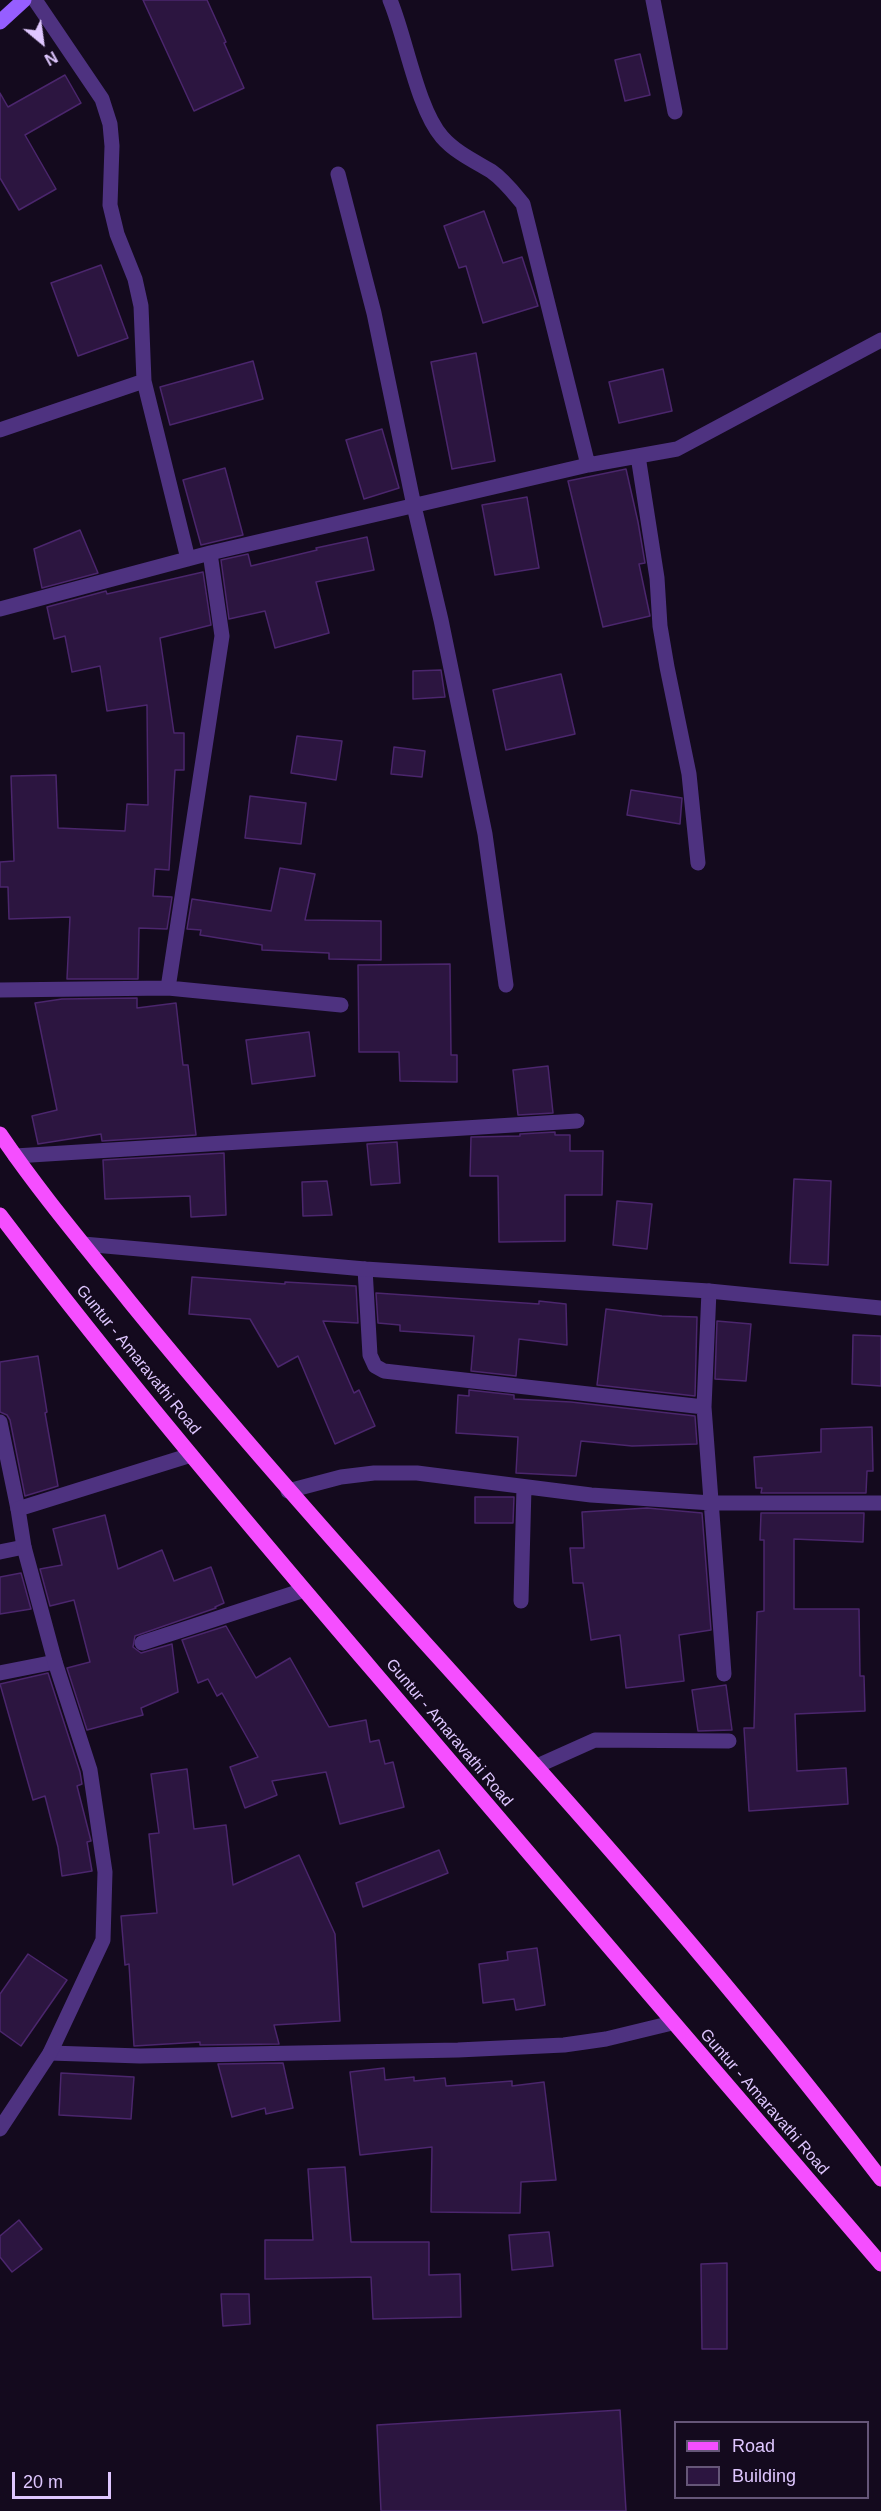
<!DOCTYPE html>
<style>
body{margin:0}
#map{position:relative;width:881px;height:2511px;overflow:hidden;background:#140a1e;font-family:Arial,sans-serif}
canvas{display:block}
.legend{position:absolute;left:674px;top:2421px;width:195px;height:78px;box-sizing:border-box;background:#140a1e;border:2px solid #655678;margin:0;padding:8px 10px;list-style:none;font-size:18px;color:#dfc7ff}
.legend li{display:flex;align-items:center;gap:12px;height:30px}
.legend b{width:30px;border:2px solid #655678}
.north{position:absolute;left:12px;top:12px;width:60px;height:60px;-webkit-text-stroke:4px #140a1e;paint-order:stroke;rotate:151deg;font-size:16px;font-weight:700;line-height:24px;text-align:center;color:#dfc7ff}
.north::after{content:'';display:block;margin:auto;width:21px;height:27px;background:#dfc7ff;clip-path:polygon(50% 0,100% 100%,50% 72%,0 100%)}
.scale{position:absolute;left:12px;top:2472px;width:99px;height:27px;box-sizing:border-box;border:3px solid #dfc7ff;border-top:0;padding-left:8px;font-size:18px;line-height:21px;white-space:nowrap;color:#dfc7ff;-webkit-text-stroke:4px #140a1e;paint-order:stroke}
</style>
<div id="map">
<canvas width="881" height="2511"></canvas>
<ul class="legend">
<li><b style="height:8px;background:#f54eff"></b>Road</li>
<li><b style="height:16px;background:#2c1540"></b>Building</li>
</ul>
<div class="north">N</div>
<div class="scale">20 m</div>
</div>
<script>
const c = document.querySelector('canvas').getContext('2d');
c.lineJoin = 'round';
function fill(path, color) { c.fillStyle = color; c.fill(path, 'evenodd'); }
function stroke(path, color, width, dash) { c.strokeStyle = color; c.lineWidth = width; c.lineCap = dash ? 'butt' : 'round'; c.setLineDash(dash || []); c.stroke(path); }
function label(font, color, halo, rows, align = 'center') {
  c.font = font + ' Arial,sans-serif'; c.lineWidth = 4.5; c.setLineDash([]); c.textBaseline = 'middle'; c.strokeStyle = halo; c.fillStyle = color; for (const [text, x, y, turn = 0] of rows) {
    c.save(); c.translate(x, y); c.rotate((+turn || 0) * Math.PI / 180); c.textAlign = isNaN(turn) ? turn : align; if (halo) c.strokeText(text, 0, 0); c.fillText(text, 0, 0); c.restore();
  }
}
const building = new Path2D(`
 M143,0H207L226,42L224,43L244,88L194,111Z
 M640,54L650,95L625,101L615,60Z
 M65,75L81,103L25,135L56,189L19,210L0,178V93L8,107Z
 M484,211L503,263L522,257L538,306L483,323L466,266L459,268L444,226Z
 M101,265L128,338L78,356L51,283Z
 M476,353L495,461L452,469L431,362Z
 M253,361L263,399L170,425L160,387Z
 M663,369L672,411L619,423L609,382Z
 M382,429L399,488L364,499L346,440Z
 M225,468L243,535L201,545L183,480Z
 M626,469L638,522L645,563L639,564L650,616L603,627L568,481Z
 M527,497L539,568L495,575L482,505Z
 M80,530L98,573L42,588L34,549Z
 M367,537L374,570L316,582L329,633L275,648L265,611L229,619L221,560L248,554L251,566L317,550L316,548Z
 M203,572L211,625L160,638L174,733H184V770H175L169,870L155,869L153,896L172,897L167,929L139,928L138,979H67L70,917L9,919L8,887H0V862L14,861L11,776L56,775L58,828L125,831L127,804L148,805L147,705L107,711L100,666L72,672L65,636L54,639L47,607L106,591L107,594Z
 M441,670L445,697L413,699V671Z
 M561,674L575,734L506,750L493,690Z
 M297,736L342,741L336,780L291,773Z
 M394,747L425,751L422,777L391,774Z
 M631,790L682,798L680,824L627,815Z
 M250,796L306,803L301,844L245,838Z
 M280,868L315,874L305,920L381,921V960L329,959V953L262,950V945L200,935L201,930L187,929L192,899L271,911Z
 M450,964L451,1055H457V1082L400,1081L399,1052H359L358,965Z
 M137,998V1008L176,1003L183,1065H188L196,1135L102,1141L101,1134L38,1144L32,1116L57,1110L35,1003L62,999Z
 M309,1032L315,1076L252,1084L246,1040Z
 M548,1066L553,1113L518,1115L513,1070Z
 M555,1132V1135H570V1151H603L602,1195H565V1241L499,1242L498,1176H470L471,1137L520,1136V1134Z
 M397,1142L400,1183L371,1185L367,1144Z
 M224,1153L226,1215L191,1217L190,1196L105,1199L103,1160Z
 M794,1179L831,1181L828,1265L790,1263Z
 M327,1181L332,1215L303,1216L302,1182Z
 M617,1201L652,1204L647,1249L613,1245Z
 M192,1277L285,1284V1282L356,1286L358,1323L323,1321L354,1393L359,1390L375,1426L335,1444L298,1356L278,1367L250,1319L189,1314Z
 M376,1293L539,1304V1301L566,1304L567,1345L519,1339L516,1376L471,1371L474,1336L400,1331V1325L378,1323Z
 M606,1309L662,1316L697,1317L695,1396L597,1385Z
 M717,1321L751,1324L746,1381L715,1379Z
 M853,1335L881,1336V1386L852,1384Z
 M38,1356L47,1412L45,1413L58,1486L25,1496L10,1420L7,1415L0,1412V1362Z
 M469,1390L514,1395V1399L571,1402L695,1416L697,1444L632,1446L581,1441L576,1476L516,1473L518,1437L456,1433L458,1395L469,1396Z
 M872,1427L873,1471H867L866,1493H761L762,1488H756L754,1457L821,1452V1429Z
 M475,1497H514L513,1523H475Z
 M647,1508L702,1513L711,1630L679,1635L684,1681L626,1688L620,1635L591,1640L583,1583H573L570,1548H584L582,1512Z
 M761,1513H864L863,1542L794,1539V1609H859L860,1676H864L865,1711L795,1714L797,1771L846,1768L848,1804L749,1811L744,1728H754L757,1612L764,1611V1540H760Z
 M105,1515L118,1569L162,1550L174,1581L211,1567L224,1603L215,1607L216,1608L135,1636L133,1647L141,1653L172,1644L178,1692L141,1708L143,1715L87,1730L67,1668L90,1662L74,1600L50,1606L40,1569L62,1565L53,1529Z
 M21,1573L31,1609L0,1614V1577Z
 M226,1626L256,1678L290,1658L329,1727L366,1720L370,1742L379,1740L385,1764L393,1762L404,1807L340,1824L326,1772L272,1781L277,1795L245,1808L230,1767L258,1757L222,1693L217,1696L208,1679L198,1683L182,1640Z
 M48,1673L80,1772L82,1784L77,1786L91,1841L87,1842L92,1871L62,1876L58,1847L45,1796L33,1800L0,1684Z
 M726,1685L732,1730L698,1731L692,1690Z
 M187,1769L194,1829L226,1825L233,1885L299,1855L335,1934L340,2021L274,2025L279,2044L200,2045V2042L134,2046L129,1964L125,1965L121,1916L157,1913L149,1834L159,1833L151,1774Z
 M439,1850L448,1873L363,1907L356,1883Z
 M537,1948L545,2005L516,2010L514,1999L483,2003L479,1964L508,1960L507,1952Z
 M28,1954L67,1980L21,2046L0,2031V1994Z
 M283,2063L293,2108L266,2114L265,2108L232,2117L218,2064Z
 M384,2068L385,2080L414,2077V2081L445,2078L446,2086L512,2081V2086L544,2082L556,2180L521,2182L520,2213L431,2212L432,2147L360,2155L350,2072Z
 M61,2073L134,2077L131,2119L59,2115Z
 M345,2167L351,2242H429V2275L460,2274L461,2317L373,2319L371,2277L265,2279V2240H313L308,2169Z
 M19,2220L42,2249L12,2272L0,2257V2236Z
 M549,2232L553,2266L512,2270L509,2235Z
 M727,2263V2349H702L701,2264Z
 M221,2294H249L250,2324L223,2326Z
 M620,2410L626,2511H381L377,2425Z`);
fill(building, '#2c1540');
stroke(building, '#4b266d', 1.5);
stroke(new Path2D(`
 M35,0L102,99L110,124L112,146L110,205L117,234L135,279L141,306L144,381L188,559
 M390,0C406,38 417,108 442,137C455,152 474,161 491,171C504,180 513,192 523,204L588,465
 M653,0L675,112
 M338,174L374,313L414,506L441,620L485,834L506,985
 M0,430L144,381
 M638,456L657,578L660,626L667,667L689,774L698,863
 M0,609L210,553L588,465L677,449L881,340
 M168,988L222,636L210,553
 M0,990L168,988L341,1005
 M15,1156L577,1121
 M365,1269L370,1355L375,1366L384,1371L704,1407
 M709,1291L704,1407L724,1674
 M0,1422L18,1509
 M288,1491L341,1477L374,1473H417L591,1495L712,1503H881
 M0,1552L24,1547
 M521,1601L524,1487
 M142,1643L304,1590
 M0,1673L55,1662
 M537,1766L595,1740L729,1741
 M50,2053L140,2056L458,2050L564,2045L606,2039L672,2023`), '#4e3280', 15);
stroke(new Path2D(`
 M83,1244L365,1269L709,1291L881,1308
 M0,2129L50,2053L103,1940L105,1872L90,1770L55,1662L24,1547L18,1509L191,1455`), '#4e3280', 15);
stroke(new Path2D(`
 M0,22L24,0`), '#965eff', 15);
stroke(new Path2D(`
 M0,1134C40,1193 86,1247 130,1302C226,1420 326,1533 427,1645C584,1818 739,1993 881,2179
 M0,1215C119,1372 247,1523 375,1673C543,1871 712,2067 881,2264`), '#f54eff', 15);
label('16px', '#dfc7ff', '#140a1e', [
 ["Guntur - Amaravathi Road",138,1360,51],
 ["Guntur - Amaravathi Road",449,1733,50],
 ["Guntur - Amaravathi Road",764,2102,49]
]);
</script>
